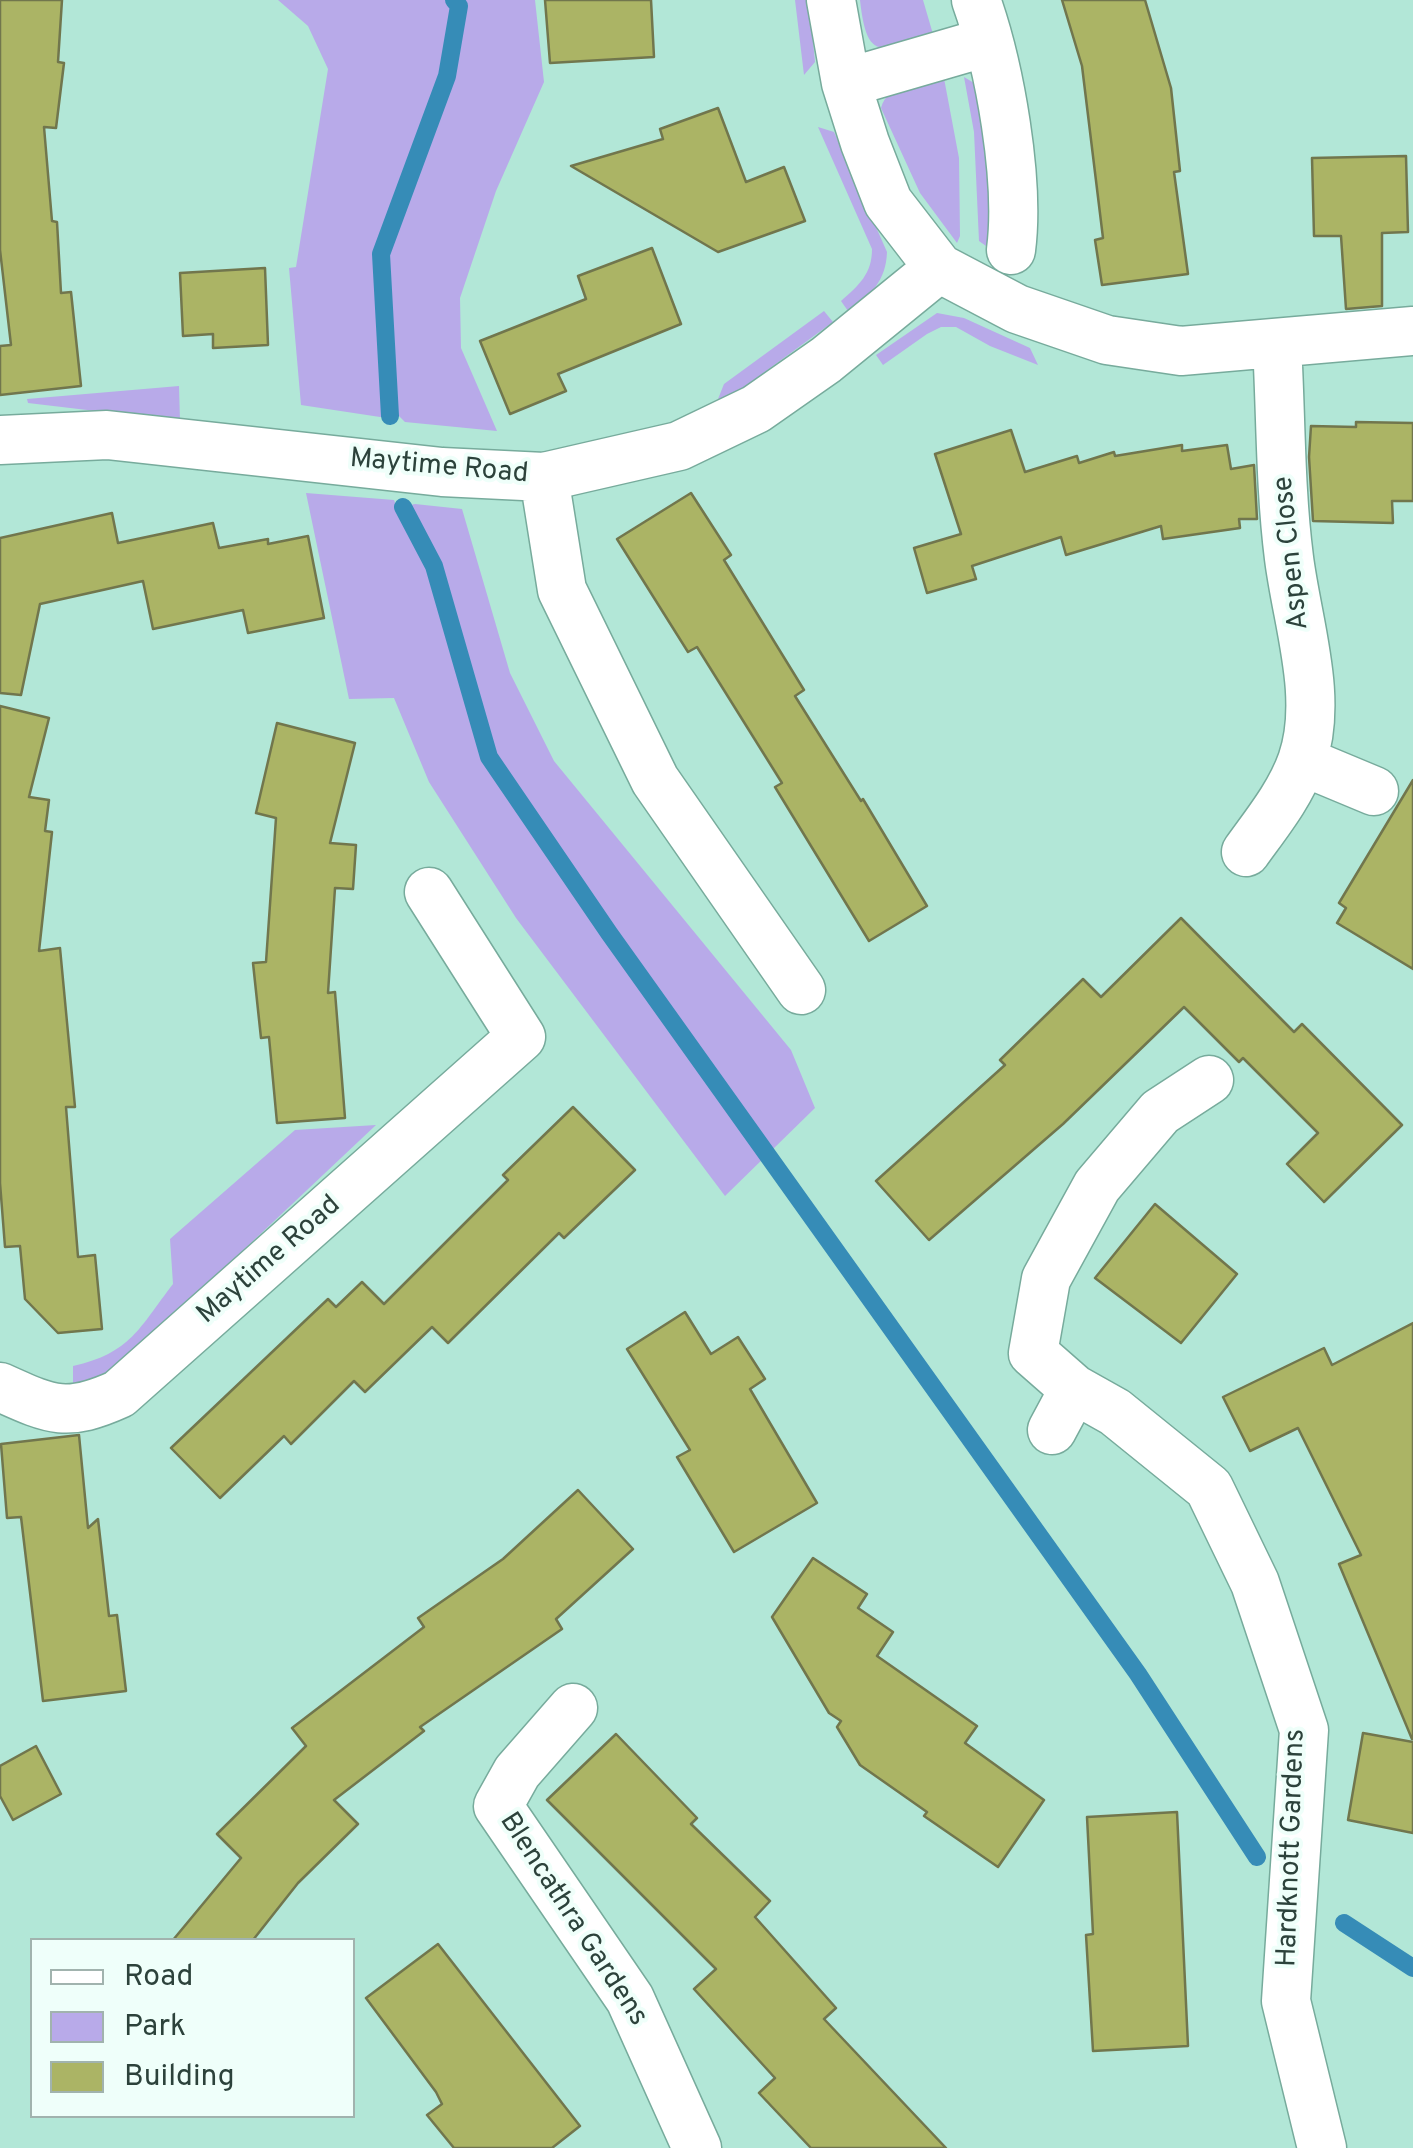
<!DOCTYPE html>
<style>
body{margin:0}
#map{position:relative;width:1413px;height:2148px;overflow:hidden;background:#b2e7d7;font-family:Overpass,sans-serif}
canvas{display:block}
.legend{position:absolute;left:30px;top:1938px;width:325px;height:180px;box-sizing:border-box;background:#effffa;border:2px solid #a1b3ae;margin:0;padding:12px 18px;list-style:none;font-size:30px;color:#2c423b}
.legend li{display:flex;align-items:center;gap:20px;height:50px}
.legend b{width:50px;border:2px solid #a1b3ae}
</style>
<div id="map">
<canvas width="1413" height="2148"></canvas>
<ul class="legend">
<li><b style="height:12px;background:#fff"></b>Road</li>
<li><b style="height:28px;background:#b8aae9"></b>Park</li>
<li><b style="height:28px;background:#abb465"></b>Building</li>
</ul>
</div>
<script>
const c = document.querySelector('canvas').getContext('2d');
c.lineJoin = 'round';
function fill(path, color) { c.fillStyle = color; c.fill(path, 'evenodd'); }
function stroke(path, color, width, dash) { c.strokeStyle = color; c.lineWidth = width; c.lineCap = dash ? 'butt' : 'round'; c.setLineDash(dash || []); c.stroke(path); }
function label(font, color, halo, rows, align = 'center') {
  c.font = font + ' Overpass,sans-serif'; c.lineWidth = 8; c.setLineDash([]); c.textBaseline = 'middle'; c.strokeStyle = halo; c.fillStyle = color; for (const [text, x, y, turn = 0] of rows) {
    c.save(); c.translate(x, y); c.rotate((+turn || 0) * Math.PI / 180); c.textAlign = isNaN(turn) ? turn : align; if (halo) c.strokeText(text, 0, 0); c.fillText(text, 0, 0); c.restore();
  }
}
fill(new Path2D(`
 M278,0H535L544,82L496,191L460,298L461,348L497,431L405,422L398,415L380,417L301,405L289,268L296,267L328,69L308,26Z
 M795,0H809L815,62L804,75Z
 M860,0H923L935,41C881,49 867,64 860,0Z
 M943,73L959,158L960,236L957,243L920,193L881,108C888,83 921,80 943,73Z
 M964,77L974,83L983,94L993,251L979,241L974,132Z
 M818,127L834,132L887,252C886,281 871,295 848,311L841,301C859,285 872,274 872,249Z
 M824,311L833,322L736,393L716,404L724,384Z
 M937,313L964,318L1030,348L1038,365L990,346L956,327H941L927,334L883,365L876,355Z
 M179,386L180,421L28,403L27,399Z
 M306,493L394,500L397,508L415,504L462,509L510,673L554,761L791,1050L815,1108L725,1196L516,918L429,782L394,698L349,699Z
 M376,1125L184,1306L119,1374L73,1386V1366C131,1353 139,1328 173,1284L170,1239L295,1130Z`), '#b8aae9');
stroke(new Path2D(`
 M390,416L381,254L447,76L459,6L454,0
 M403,507L434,566L489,757L609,933L1138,1674L1257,1857
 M1344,1923L1413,1968`), '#368cb7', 18);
const building = new Path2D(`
 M0,0H62L58,62L64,63L56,128L44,127L52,221L57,222L61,293L71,292L81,386L0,395V346L11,345L0,250Z
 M545,0H651L654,57L550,63Z
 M1062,0H1145L1171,88L1180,171L1174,172L1188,274L1102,285L1095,240L1103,238L1082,66Z
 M718,108L746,182L784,167L805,221L718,252L571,166L663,139L660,129Z
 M1406,156L1408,232L1382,233V306L1346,309L1341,236H1314L1312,158Z
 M652,248L681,324L558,374L566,391L510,414L480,341L586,299L578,276Z
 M265,268L268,345L213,348V334L183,336L180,273Z
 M1356,422L1413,423V501H1392L1393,523L1313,521L1309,457L1311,426L1356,427Z
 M1011,430L1025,472L1077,456L1079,463L1114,452L1115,456L1182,445V451L1227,445L1231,469L1254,465L1257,519H1239L1240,528L1163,539L1161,526L1066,555L1061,537L972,566L976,579L927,593L914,548L961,534L935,454Z
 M691,493L731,555L724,560L804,690L795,696L861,801L863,799L927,906L869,941L775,787L782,783L697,647L688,652L617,539Z
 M112,513L118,543L213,523L219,548L268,539V544L308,536L324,618L248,633L243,610L153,629L143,581L40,604L21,695L0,693V538Z
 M0,706L49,718L29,797L49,800L45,831L52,832L39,951L60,948L75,1107H66L78,1257L95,1255L102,1329L58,1333L25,1299L20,1246L5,1247L0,1183Z
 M277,723L355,743L330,843L356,845L353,889L335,888L328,993L335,992L345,1118L277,1123L269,1037L261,1038L253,963L266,962L276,818L256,813Z
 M1413,780V969L1337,923L1346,908L1339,903Z
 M1181,918L1294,1032L1302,1024L1402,1125L1324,1202L1287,1164L1318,1133L1243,1058L1239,1062L1184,1007L1063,1124L929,1240L876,1181L1005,1065L1000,1060L1083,979L1101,997Z
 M573,1107L635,1170L564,1238L559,1233L448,1343L432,1327L365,1392L354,1381L291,1444L284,1436L220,1498L171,1448L328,1299L336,1307L362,1282L384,1304L508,1180L503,1175Z
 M1155,1204L1237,1274L1181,1343L1095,1278Z
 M685,1312L711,1354L738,1337L765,1379L750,1389L817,1503L734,1552L677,1457L690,1450L627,1349Z
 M1413,1323V1739H1412L1339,1564L1361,1555L1298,1428L1250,1451L1223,1397L1324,1348L1332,1365Z
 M79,1435L88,1528L98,1519L109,1616L117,1615L126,1691L43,1701L21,1517L7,1518L1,1444Z
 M578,1490L633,1549L556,1619L562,1629L420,1727L424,1731L334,1800L358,1824L298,1883L253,1940H173L241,1858L217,1834L306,1746L292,1728L424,1627L418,1618L503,1559Z
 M813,1558L867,1594L858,1608L893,1632L877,1656L977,1726L965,1743L1044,1800L998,1867L924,1816L927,1812L860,1765L837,1727L841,1721L829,1713L772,1617Z
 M1363,1733L1413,1742V1833L1348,1820Z
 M616,1734L697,1818L691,1824L770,1901L755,1917L836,2008L824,2019L946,2148H811L759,2093L775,2078L694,1989L716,1969L547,1800Z
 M36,1746L61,1794L13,1820L0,1796V1766Z
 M1177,1812L1188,2046L1093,2051L1086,1935L1093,1934L1087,1817Z
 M438,1944L580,2126L552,2148H454L427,2115L442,2104L436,2092L366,1998Z`);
fill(building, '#abb465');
stroke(building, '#71764d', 2.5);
const minor = new Path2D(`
 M831,0L846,83L865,143L888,202L939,268L1017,309L1107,340L1181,351L1413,331
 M976,0C1000,67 1020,181 1011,250
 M846,83L987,42
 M0,440L107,435L442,472L544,477L679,446L756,409L826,360L939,268
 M544,477L562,590L655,780L801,990
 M1302,761L1374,791
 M1246,852C1266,824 1290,795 1302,761C1324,698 1297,622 1289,558C1280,488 1281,416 1277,345
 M1209,1080L1160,1112L1097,1186L1046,1279L1033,1353L1074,1389L1115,1412L1209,1488L1255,1583L1304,1730L1286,2001L1322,2148
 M0,1387C51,1410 66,1418 119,1394L521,1037L429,892
 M1052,1430L1074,1389
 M573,1708L517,1772L498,1806L630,1999L697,2148`);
stroke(minor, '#77ab9c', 51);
stroke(minor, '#fff', 48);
label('28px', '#2c423b', '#effffa', [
 ["Maytime Road",439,468,5],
 ["Aspen Close",1293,553,-96],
 ["Maytime Road",270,1261,-41],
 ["Hardknott Gardens",1293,1848,-88],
 ["Blencathra Gardens",572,1920,57]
]);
</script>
